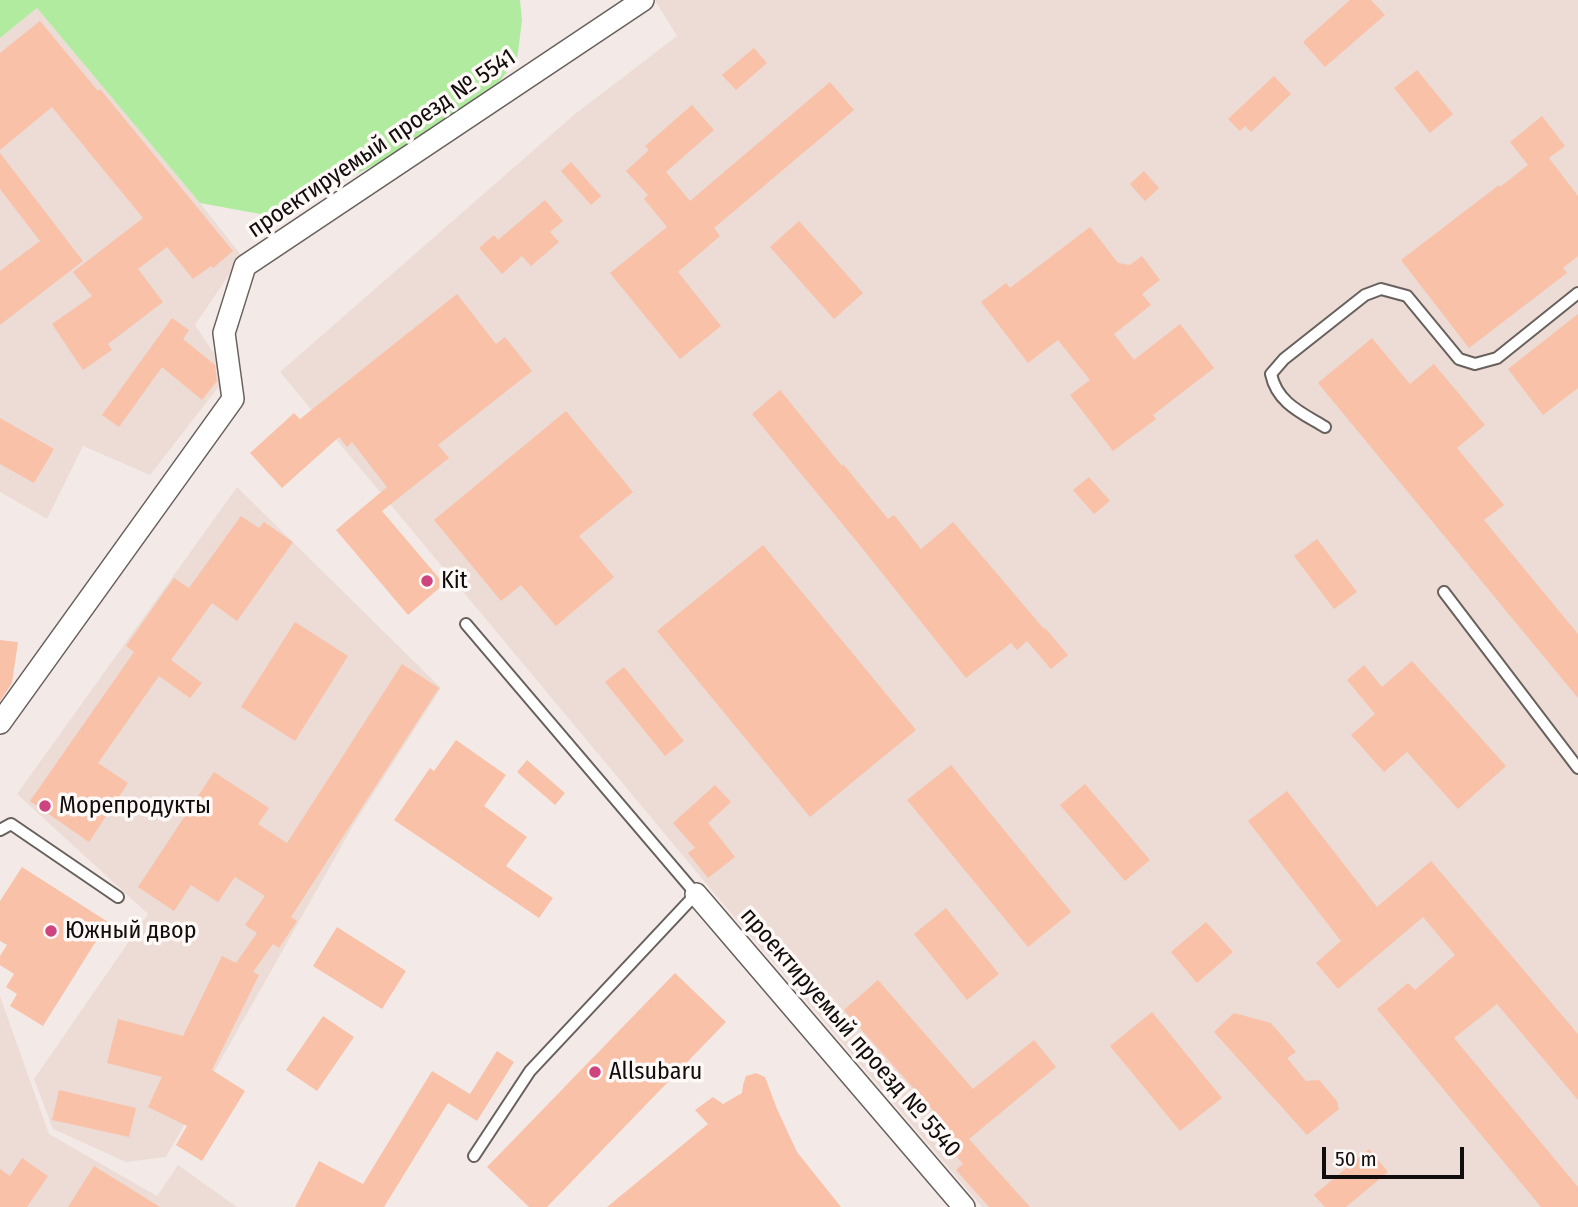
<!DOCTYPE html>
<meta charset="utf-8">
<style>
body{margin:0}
#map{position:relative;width:1578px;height:1207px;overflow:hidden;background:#f3eae7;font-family:"Fira Sans Condensed",sans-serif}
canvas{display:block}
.scale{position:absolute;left:1322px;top:1147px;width:142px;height:32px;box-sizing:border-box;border:4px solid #100d0c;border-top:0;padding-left:9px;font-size:21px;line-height:24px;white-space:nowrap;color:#100d0c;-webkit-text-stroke:5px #fef8f6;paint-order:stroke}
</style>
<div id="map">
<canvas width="1578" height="1207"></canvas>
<div class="scale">50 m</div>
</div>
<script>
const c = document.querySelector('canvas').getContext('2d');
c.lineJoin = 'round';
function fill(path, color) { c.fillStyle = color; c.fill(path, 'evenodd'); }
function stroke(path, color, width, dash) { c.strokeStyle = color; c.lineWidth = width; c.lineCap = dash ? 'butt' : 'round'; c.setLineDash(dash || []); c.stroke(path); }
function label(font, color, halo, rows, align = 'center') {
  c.font = font + ' "Fira Sans Condensed",sans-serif'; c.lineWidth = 7; c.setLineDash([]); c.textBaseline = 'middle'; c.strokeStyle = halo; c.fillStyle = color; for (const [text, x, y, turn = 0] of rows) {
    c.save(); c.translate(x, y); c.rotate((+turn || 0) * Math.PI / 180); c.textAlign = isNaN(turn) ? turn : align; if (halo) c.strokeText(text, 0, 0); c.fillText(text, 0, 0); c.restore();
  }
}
fill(new Path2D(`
 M655,0H1578V1207H982L714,893L280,372L575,114L677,36Z
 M37,8L200,203L242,256L195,325L227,373L220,385L150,475L83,446L47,519L0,492V38Z
 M237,487L441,688L354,824L166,1157L126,1162L53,1129L34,1079L148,914L17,794Z
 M0,996L49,1134L157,1196L178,1165L237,1207H0Z`), '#ecdcd5');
fill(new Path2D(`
 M0,0H520L522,20L517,60L468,119L271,216L200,203L37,8L0,38Z`), '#b0eb9f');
fill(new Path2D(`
 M1350,0H1371L1385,15L1325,67L1303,42Z
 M40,21L98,91L100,89L233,251L213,268L211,266L193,279L167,247L138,269L163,302L108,344L112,350L83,370L52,324L92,296L73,272L143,218L52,107L0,150V53Z
 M754,48L767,63L736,90L722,75Z
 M1417,70L1453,114L1430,133L1394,88Z
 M1274,76L1291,94L1251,132L1245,126L1240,131L1228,119Z
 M830,82L854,110L714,228L720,236L678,272L721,326L680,359L610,273L667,227L644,199L648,195L626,171L649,150L645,146L692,105L714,130L666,172L690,201Z
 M1542,116L1565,146L1549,158L1578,196V256L1563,268L1567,273L1469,348L1401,260L1499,185L1500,187L1528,165L1510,142Z
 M0,153L83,261L0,325V271L40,241L0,189Z
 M571,162L601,196L591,205L561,171Z
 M1144,171L1159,188L1145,201L1130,184Z
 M545,200L563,221L550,232L559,242L531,266L522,256L502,274L479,248L494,235L498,240Z
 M799,221L863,293L834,319L770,247Z
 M1090,227L1118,263L1130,265L1142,256L1160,280L1142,294L1151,305L1114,334L1134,360L1180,324L1214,368L1153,415L1156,419L1113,451L1070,395L1090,380L1058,340L1028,363L981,302L1006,283L1010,288Z
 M457,294L496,344L505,337L532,371L438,445L449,458L382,511L444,584L408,615L336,530L387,487L352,442L347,447L339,437L282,488L250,453L294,413L300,419Z
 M1578,314V388L1543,415L1508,369Z
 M172,318L189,330L183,339L215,365L217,381L202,400L162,367L119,427L102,415Z
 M1372,338L1410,384L1434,364L1485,425L1457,448L1504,505L1484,520L1578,634V698L1318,383Z
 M780,390L842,466L843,464L888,519L894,515L921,549L953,522L1044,629L1045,628L1068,655L1051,669L1027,641L1017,650L1011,643L966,678L858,543L752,414Z
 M566,411L633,492L579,536L614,577L556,626L521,585L501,601L434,520Z
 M0,418L54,449L34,483L0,464Z
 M1089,477L1110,501L1094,514L1073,490Z
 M241,516L259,528L264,522L293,542L237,621L212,603L171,660L202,683L190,698L159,676L98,763L128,783L89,842L30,801L134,652L126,646L174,578L189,588Z
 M1317,539L1357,592L1334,609L1294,556Z
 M763,545L916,730L810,817L657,631Z
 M295,622L348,656L295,741L241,707Z
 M0,640L18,642L12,683L0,701Z
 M1412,661L1506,766L1458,809L1407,752L1384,772L1351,735L1375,714L1347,680L1364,665L1382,687Z
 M402,664L439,688L291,917L297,921L279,948L273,944L253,972L259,975L212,1070L245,1091L202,1161L176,1145L187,1126L148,1107L162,1077L107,1063L118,1019L183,1036L222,956L236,963L257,933L245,925L265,896L235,877L218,902L191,885L174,911L138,887L214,772L269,808L258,824L287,843Z
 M624,667L684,741L665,756L605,682Z
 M456,740L506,775L484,806L527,837L506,866L553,898L539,918L394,820L430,768L434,771Z
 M527,760L565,793L555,805L517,772Z
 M951,765L1071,912L1028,947L907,800Z
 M1085,784L1150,860L1125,881L1060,805Z
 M715,785L731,802L708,823L735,857L708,878L688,853L695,848L673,823Z
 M1287,791L1377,907L1431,861L1578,1034V1100L1497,1004L1454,1038L1578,1187V1207H1541L1377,1009L1408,983L1415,990L1455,955L1423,917L1338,989L1316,963L1341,941L1248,821Z
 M22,867L108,922L43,1026L10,1006L17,994L6,987L14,974L0,965V956L7,945L0,941V901Z
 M946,908L999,974L967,1000L914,934Z
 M1206,922L1233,952L1197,983L1171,952Z
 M337,927L406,971L382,1009L313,966Z
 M675,973L726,1022L547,1207H529L487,1167Z
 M878,980L973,1089L1034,1040L1056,1067L969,1139L1030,1207H989L956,1170L963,1164L930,1124L939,1117L844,1010Z
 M1152,1012L1222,1098L1180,1131L1110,1046Z
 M1234,1013L1271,1023L1296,1052L1287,1058L1306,1081L1319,1080L1337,1101L1339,1109L1307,1135L1214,1032Z
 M323,1016L354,1037L317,1091L286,1070Z
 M497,1051L514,1062L477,1121L448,1103L384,1207H295L319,1161L363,1184L432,1071L470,1094Z
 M756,1073L765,1077L777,1109L797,1152L841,1207H607L708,1124L695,1110L713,1097L723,1104L742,1093L743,1085L746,1076Z
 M59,1090L136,1108L129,1137L52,1120Z
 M1369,1149L1388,1172L1346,1207H1325L1314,1195Z
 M22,1158L48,1176L27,1207H0V1169L10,1176Z
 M94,1166L160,1207H68Z`), '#f9c1a8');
const lane = new Path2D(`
 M1325,427C1302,413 1277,403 1271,374L1284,359L1365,295L1381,289L1407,296L1459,359L1475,364L1497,358L1578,293
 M1444,592L1578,768
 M466,624L696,894L530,1071L474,1156
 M0,830L11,824L118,897`);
const street = new Path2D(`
 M0,723L233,399L224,333L245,266L643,0
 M696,894L964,1207`);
stroke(lane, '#68605d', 14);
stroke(street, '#68605d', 24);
stroke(lane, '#fff', 10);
stroke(street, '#fff', 21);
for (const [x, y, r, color] of [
 [427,581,7,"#cd447f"],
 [45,806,7,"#cd447f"],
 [51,931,7,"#cd447f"],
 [595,1072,7,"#cd447f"]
]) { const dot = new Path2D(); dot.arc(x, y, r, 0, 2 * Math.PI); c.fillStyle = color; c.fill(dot); stroke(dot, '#fef8f6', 2.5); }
label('24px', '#100d0c', '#fef8f6', [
 ["проектируемый проезд № 5541",382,144,-34],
 ["проектируемый проезд № 5540",850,1033,49]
]);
label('24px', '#100d0c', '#fef8f6', [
 ["Kit",441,581],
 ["Морепродукты",59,806],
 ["Южный двор",65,931],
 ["Allsubaru",609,1072]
], 'left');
</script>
